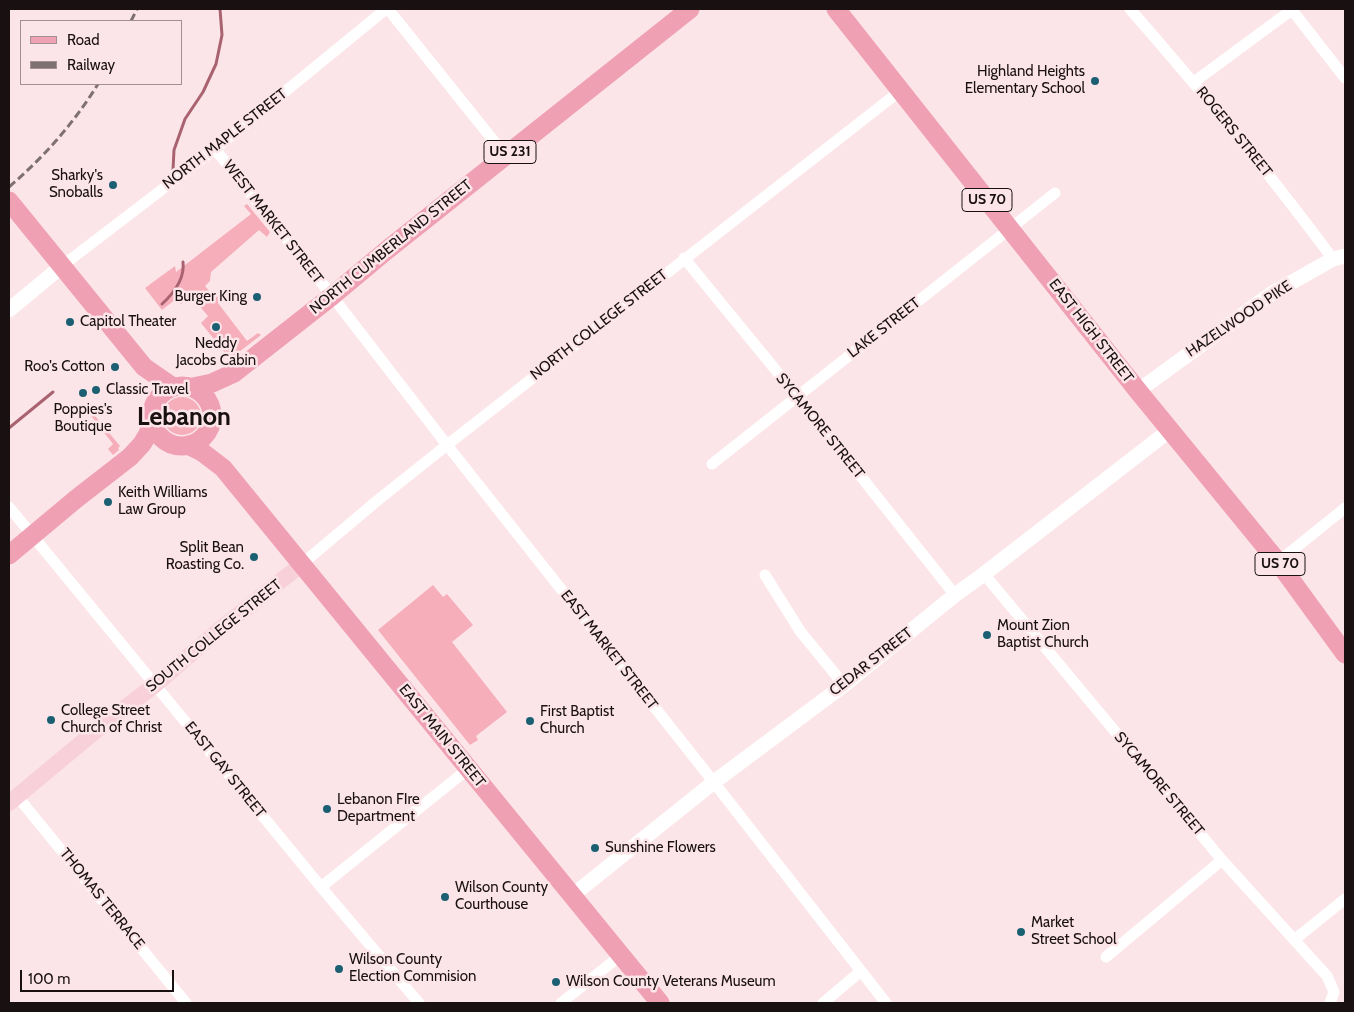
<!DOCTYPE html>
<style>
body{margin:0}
#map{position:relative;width:1354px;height:1012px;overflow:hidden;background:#fce5e8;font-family:Cabin,sans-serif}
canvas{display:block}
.frame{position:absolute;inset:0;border:10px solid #191012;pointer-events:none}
.legend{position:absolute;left:20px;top:20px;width:162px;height:65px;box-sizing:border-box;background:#fce5e8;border:1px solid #a19092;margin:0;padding:6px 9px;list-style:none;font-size:15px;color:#191012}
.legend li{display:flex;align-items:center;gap:10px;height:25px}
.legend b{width:25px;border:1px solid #a19092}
.scale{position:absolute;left:20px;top:970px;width:154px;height:22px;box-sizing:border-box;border:2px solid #191012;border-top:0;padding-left:6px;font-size:15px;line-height:18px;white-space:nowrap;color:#191012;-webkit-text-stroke:4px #fce5e8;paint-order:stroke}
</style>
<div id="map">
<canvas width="1354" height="1012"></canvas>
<div class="frame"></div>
<ul class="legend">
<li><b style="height:6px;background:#efa0b3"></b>Road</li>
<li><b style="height:6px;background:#7f7072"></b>Railway</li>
</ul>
<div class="scale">100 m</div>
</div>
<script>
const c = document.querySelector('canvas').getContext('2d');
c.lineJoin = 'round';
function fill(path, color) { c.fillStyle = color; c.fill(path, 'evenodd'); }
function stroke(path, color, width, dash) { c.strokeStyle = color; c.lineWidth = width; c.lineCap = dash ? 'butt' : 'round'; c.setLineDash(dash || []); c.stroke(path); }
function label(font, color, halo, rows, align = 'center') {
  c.font = font + ' Cabin,sans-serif'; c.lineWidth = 5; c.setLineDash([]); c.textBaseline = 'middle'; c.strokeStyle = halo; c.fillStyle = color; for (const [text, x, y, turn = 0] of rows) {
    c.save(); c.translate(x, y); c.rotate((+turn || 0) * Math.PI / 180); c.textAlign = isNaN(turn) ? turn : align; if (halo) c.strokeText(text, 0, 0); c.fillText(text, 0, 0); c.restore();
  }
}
fill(new Path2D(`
 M247,204L270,232L267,237L259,230L211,272L210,281L205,286L215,298L221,294L218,303L247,341L258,333L261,335L230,359L201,323L208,316L191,296L181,304L176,299L162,310L145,288L175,266L176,272L251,214L244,206Z
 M163 416a19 19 0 1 1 38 0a19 19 0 1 1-38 0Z
 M91,411L120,446L118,448L119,450L113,455L108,449L113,444L89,413Z
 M433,585L443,597L447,594L473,625L452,642L507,712L476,736L478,740L470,745L378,630Z`), '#f5aeba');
stroke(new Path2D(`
 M173,170L174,150L185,119L203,92L216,64L222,35L220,9
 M162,304C174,293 185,279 183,262
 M9,428L53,392`), '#a96370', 3);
stroke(new Path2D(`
 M388,9L505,155
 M1130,9C1201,90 1269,173 1333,259
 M1292,10L1345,78
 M1194,82L1293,9
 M215,149L332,296L447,445L705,771L886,1003
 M684,258L797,396L955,595
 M62,266L215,149L386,9
 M712,464L1055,193
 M9,507L321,887L419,1003
 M1278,562L1345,508
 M302,564L378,500L447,445L900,91
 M984,574L1222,860L1327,976L1334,992L1330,1003
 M765,575L800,631L844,685
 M17,796L186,1003
 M321,887L468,769
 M1294,940L1345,899
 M1106,957L1222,860
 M561,1003L621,955
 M823,1003L861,971`), '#fff', 11);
stroke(new Path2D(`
 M9,310L62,266
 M1138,391L1271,294L1333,259L1345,256
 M573,895L714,782L844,685L955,595L984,574L1170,430`), '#fff', 15);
stroke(new Path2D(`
 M9,803L110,719L155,685L219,630L302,564`), '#f7d0d9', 16);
stroke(new Path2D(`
 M836,9L1138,391L1278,562L1345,654
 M9,201L144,367L173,387
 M152 416a30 30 0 1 1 60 0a30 30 0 1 1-60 0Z
 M193,387L212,383L234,373L332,296L387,250L690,9
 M188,445L202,452L223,468C370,646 514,826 660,1003
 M9,555L76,499L130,457L142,444L148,434L152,420`), '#efa0b3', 19);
stroke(new Path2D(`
 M131,21L137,9
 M9,187C44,157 74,123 98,84`), '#7f7072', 3, [8, 4]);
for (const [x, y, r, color] of [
 [1095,81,5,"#1b6072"],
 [113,185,5,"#1b6072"],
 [257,297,5,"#1b6072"],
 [70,322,5,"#1b6072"],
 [216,327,5,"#1b6072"],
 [115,367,5,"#1b6072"],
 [96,390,5,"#1b6072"],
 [83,393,5,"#1b6072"],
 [108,502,5,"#1b6072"],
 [254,557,5,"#1b6072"],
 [987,635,5,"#1b6072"],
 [51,720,5,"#1b6072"],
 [530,721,5,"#1b6072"],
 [327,809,5,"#1b6072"],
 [595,848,5,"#1b6072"],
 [445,897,5,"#1b6072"],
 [1021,932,5,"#1b6072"],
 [339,969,5,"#1b6072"],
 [556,982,5,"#1b6072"]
]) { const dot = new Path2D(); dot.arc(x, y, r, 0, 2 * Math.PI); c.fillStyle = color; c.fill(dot); stroke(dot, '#fce5e8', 2); }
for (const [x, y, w] of [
 [510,152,52],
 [987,200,50],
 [1280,564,50]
]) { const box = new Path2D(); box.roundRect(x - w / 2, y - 11.5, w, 23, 4); c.fillStyle = '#fce5e8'; c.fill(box); stroke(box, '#191012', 1); }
label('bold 14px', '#191012', null, [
 ["US 231",510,152],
 ["US 70",987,200],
 ["US 70",1280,564]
]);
label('15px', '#191012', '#fce5e8', [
 ["Highland Heights",1085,72,"right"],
 ["Elementary School",1085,89,"right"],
 ["Sharky's",103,176,"right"],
 ["Snoballs",103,193,"right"],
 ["Burger King",247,297,"right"],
 ["Capitol Theater",80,322],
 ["Neddy",216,344,"center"],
 ["Jacobs Cabin",216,361,"center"],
 ["Roo's Cotton",105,367,"right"],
 ["Classic Travel",106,390],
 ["Poppies's",83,410,"center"],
 ["Boutique",83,427,"center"],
 ["Keith Williams",118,493],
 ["Law Group",118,510],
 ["Split Bean",244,548,"right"],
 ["Roasting Co.",244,565,"right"],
 ["Mount Zion",997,626],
 ["Baptist Church",997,643],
 ["College Street",61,711],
 ["Church of Christ",61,728],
 ["First Baptist",540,712],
 ["Church",540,729],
 ["Lebanon FIre",337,800],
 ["Department",337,817],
 ["Sunshine Flowers",605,848],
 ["Wilson County",455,888],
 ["Courthouse",455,905],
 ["Market",1031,923],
 ["Street School",1031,940],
 ["Wilson County",349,960],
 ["Election Commision",349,977],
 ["Wilson County Veterans Museum",566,982]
], 'left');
label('15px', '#191012', '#fce5e8', [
 ["ROGERS STREET",1234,132,51],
 ["NORTH MAPLE STREET",225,139,-38],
 ["WEST MARKET STREET",273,222,52],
 ["NORTH CUMBERLAND STREET",391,247,-39],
 ["HAZELWOOD PIKE",1239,319,-34],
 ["NORTH COLLEGE STREET",599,325,-38],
 ["LAKE STREET",884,328,-38],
 ["EAST HIGH STREET",1091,331,52],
 ["SYCAMORE STREET",820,426,51],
 ["SOUTH COLLEGE STREET",214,636,-39],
 ["EAST MARKET STREET",609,650,52],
 ["CEDAR STREET",871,662,-38],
 ["EAST MAIN STREET",442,736,51],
 ["EAST GAY STREET",225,770,51],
 ["SYCAMORE STREET",1159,784,50],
 ["THOMAS TERRACE",102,899,51]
]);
label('bold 25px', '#191012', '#fce5e8', [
 ["Lebanon",184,418]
]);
</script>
